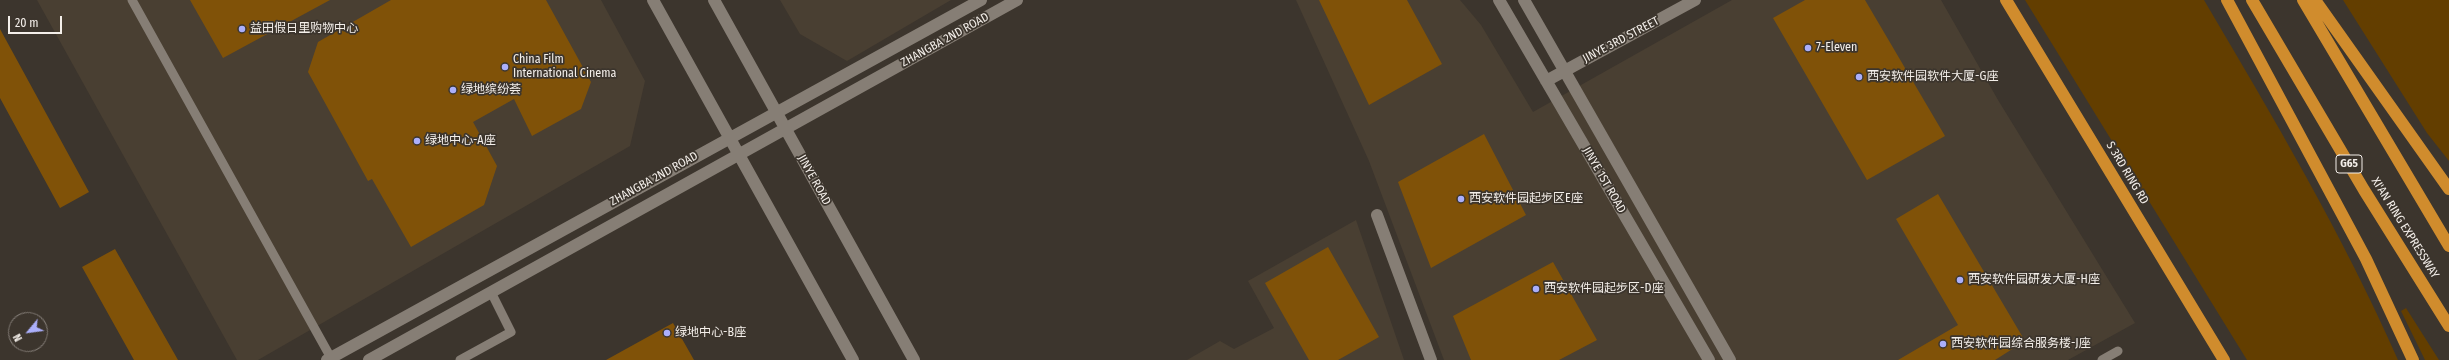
<!DOCTYPE html>
<meta charset="utf-8">
<style>
body{margin:0}
#map{position:relative;width:2449px;height:360px;overflow:hidden;background:#3c352d;font-family:"Fira Sans Condensed",sans-serif}
canvas{display:block}
.north{position:absolute;left:8px;top:312px;width:40px;height:40px;box-sizing:border-box;background:#3c352d;border:1px solid #867f79;border-radius:50%;rotate:241deg;font-size:11px;font-weight:700;line-height:16px;text-align:center;color:#f4efea}
.north::after{content:'';display:block;margin:auto;width:14px;height:18px;background:#abaffb;clip-path:polygon(50% 0,100% 100%,50% 72%,0 100%)}
.scale{position:absolute;left:8px;top:16px;width:54px;height:18px;box-sizing:border-box;border:2px solid #f4efea;border-top:0;padding-left:5px;font-size:12px;line-height:14px;white-space:nowrap;color:#f4efea;-webkit-text-stroke:3px #3c352d;paint-order:stroke}
</style>
<div id="map">
<canvas width="2449" height="360"></canvas>
<div class="north">N</div>
<div class="scale">20 m</div>
</div>
<script>
const c = document.querySelector('canvas').getContext('2d');
c.lineJoin = 'round';
function fill(path, color) { c.fillStyle = color; c.fill(path, 'evenodd'); }
function stroke(path, color, width, dash) { c.strokeStyle = color; c.lineWidth = width; c.lineCap = dash ? 'butt' : 'round'; c.setLineDash(dash || []); c.stroke(path); }
function label(font, color, halo, rows, align = 'center') {
  c.font = font + ' "Fira Sans Condensed","Noto Sans SC",sans-serif'; c.lineWidth = 3.5; c.setLineDash([]); c.textBaseline = 'middle'; c.strokeStyle = halo; c.fillStyle = color; for (const [text, x, y, turn = 0] of rows) {
    c.save(); c.translate(x, y); c.rotate((+turn || 0) * Math.PI / 180); c.textAlign = isNaN(turn) ? turn : align; if (halo) c.strokeText(text, 0, 0); c.fillText(text, 0, 0); c.restore();
  }
}
fill(new Path2D(`
 M37,0H601L645,81L630,146L258,360H237Z
 M780,0H951L847,61L800,34Z
 M1296,0H1460L1481,25L1533,112L1732,0H1941L1998,100L2135,323L2068,360H1444L1369,161Z
 M1356,220L1404,360H1187L1220,341L1234,349L1274,328L1248,281Z`), '#493f32');
fill(new Path2D(`
 M2025,0H2204C2273,117 2343,235 2398,360H2247Z
 M2343,0H2449V161L2427,133Z
 M2406,308L2439,360H2425L2401,311Z`), '#633e00');
fill(new Path2D(`
 M190,0H330L223,58Z
 M391,0H546L591,82L581,109L532,136L514,99L473,122L497,166L484,205L411,247L372,179L368,181L308,72L318,42Z
 M1319,0H1407L1442,64L1369,105Z
 M1805,0H1865L1945,136L1867,180L1773,18Z
 M0,29L89,192L60,208L0,98Z
 M1484,134L1526,215L1431,268L1398,182Z
 M1938,194L2025,341L1995,360H1898L1958,325L1896,219Z
 M1328,247L1379,337L1338,360H1309L1265,283Z
 M115,249L178,360H134L82,267Z
 M1553,262L1597,340L1559,360H1471L1453,316Z
 M673,323L694,360H606Z`), '#805208');
stroke(new Path2D(`
 M132,0L331,358
 M460,360L511,332L491,292
 M2102,360L2118,351`), '#867e75', 9);
stroke(new Path2D(`
 M1377,215L1431,360`), '#867e75', 12);
stroke(new Path2D(`
 M653,0L853,360
 M714,0L914,360
 M1499,0L1709,360
 M1524,0L1730,360
 M1546,81L1695,0
 M327,360L981,0
 M369,360L1017,0`), '#867e75', 12);
stroke(new Path2D(`
 M2006,0L2224,360
 M2227,0L2366,259L2413,360
 M2252,0L2364,190L2449,326
 M2303,0L2449,246
 M2315,0L2449,189`), '#d08c2d', 12);
for (const [x, y, r, color] of [
 [242,29,4,"#abaffb"],
 [1808,48,4,"#abaffb"],
 [505,67,4,"#abaffb"],
 [1859,77,4,"#abaffb"],
 [453,90,4,"#abaffb"],
 [417,141,4,"#abaffb"],
 [1461,199,4,"#abaffb"],
 [1960,280,4,"#abaffb"],
 [1536,289,4,"#abaffb"],
 [667,333,4,"#abaffb"],
 [1943,344,4,"#abaffb"]
]) { const dot = new Path2D(); dot.arc(x, y, r, 0, 2 * Math.PI); c.fillStyle = color; c.fill(dot); stroke(dot, '#3c352d', 1.5); }
for (const [x, y, w] of [
 [2349,164,26]
]) { const box = new Path2D(); box.roundRect(x - w / 2, y - 9, w, 18, 3); c.fillStyle = '#3c352d'; c.fill(box); stroke(box, '#f4efea', 1); }
label('bold 11px', '#f4efea', null, [
 ["G65",2349,164]
]);
label('12px', '#f4efea', '#3c352d', [
 ["益田假日里购物中心",250,29],
 ["7-Eleven",1816,48],
 ["China Film",513,60],
 ["International Cinema",513,74],
 ["西安软件园软件大厦-G座",1867,77],
 ["绿地缤纷荟",461,90],
 ["绿地中心-A座",425,141],
 ["西安软件园起步区E座",1469,199],
 ["西安软件园研发大厦-H座",1968,280],
 ["西安软件园起步区-D座",1544,289],
 ["绿地中心-B座",675,333],
 ["西安软件园综合服务楼-J座",1951,344]
], 'left');
label('12px', '#f4efea', '#3c352d', [
 ["ZHANGBA 2ND ROAD",945,40,-29],
 ["JINYE 3RD STREET",1621,40,-28],
 ["S 3RD RING RD",2127,173,59],
 ["ZHANGBA 2ND ROAD",654,179,-29],
 ["JINYE ROAD",814,180,61],
 ["JINYE 1ST ROAD",1604,180,60],
 ["XI'AN RING EXPRESSWAY",2405,228,58]
]);
</script>
